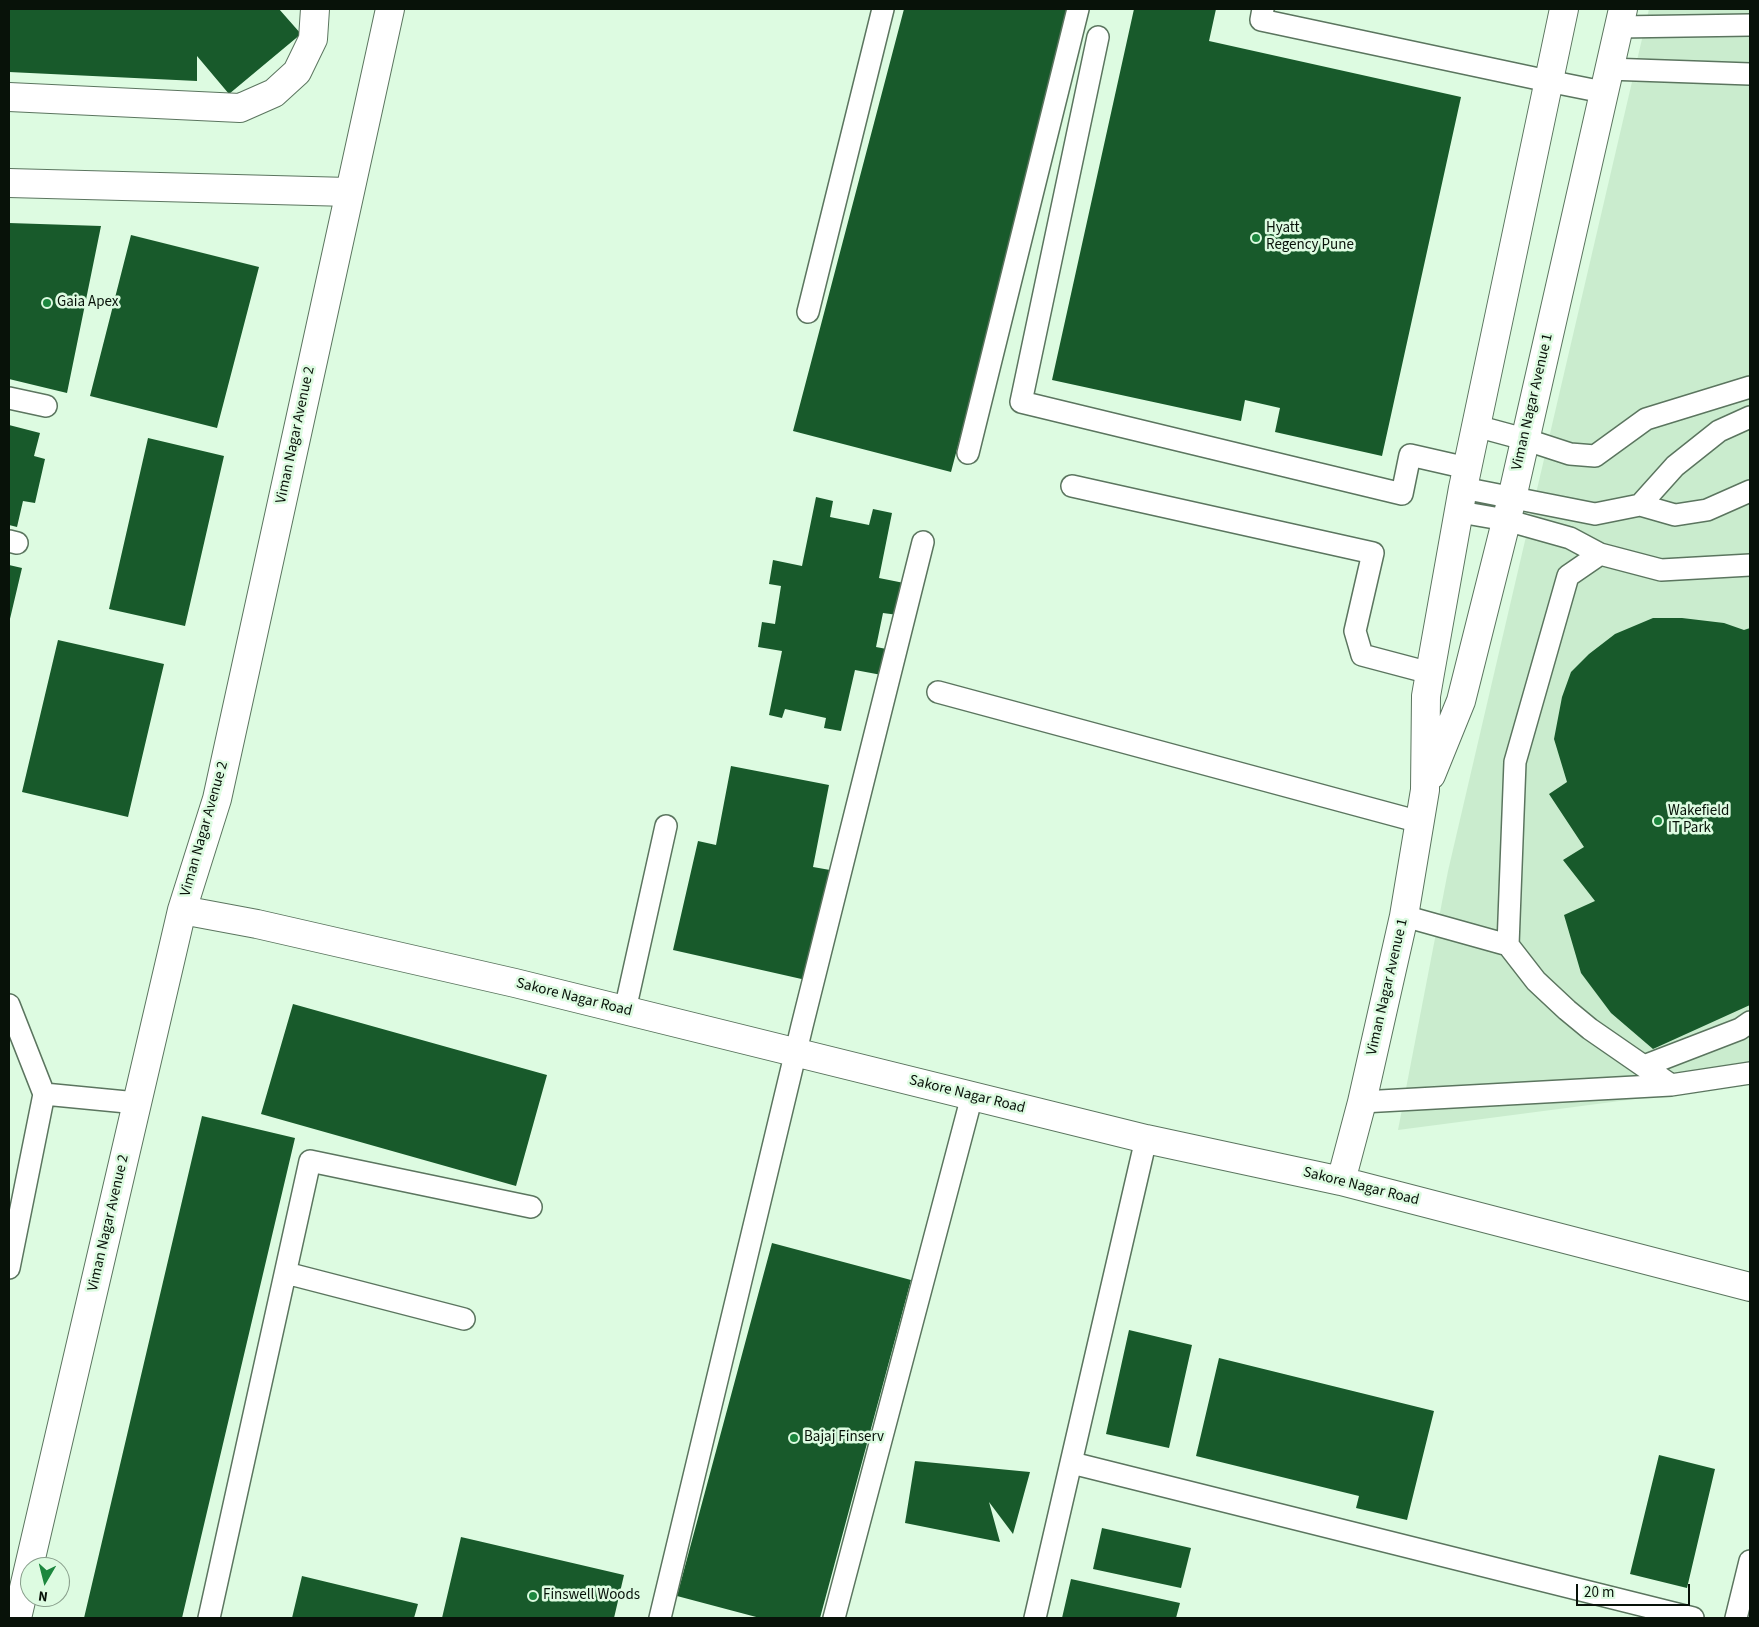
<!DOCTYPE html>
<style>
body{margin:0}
#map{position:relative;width:1759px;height:1627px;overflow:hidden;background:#ddfbe1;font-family:"Source Sans 3",sans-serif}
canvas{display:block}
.frame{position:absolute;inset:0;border:10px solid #081209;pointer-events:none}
.north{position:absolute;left:20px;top:1557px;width:50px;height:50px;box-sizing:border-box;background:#ddfbe1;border:1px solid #889e8b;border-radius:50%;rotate:188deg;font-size:14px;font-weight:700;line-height:20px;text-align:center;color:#081209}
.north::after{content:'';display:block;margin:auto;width:18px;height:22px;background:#1c873e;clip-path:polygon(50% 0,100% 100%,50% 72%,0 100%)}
.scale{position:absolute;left:1576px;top:1584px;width:114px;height:22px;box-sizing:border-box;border:2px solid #081209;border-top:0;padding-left:6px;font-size:15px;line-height:18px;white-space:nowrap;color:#081209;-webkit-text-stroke:4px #ddfbe1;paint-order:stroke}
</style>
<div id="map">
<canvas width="1759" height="1627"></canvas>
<div class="frame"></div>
<div class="north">N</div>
<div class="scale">20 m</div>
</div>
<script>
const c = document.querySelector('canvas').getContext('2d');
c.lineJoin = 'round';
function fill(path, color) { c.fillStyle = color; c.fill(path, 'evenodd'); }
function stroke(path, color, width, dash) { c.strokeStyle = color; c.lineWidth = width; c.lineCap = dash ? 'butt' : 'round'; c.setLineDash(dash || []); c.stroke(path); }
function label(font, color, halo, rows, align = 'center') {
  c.font = font + ' "Source Sans 3",sans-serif'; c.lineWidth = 5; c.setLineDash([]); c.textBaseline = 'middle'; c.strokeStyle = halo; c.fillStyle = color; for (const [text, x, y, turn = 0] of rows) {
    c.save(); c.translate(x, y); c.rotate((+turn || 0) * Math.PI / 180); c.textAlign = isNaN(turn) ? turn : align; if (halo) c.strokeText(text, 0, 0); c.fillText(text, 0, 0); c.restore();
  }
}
fill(new Path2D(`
 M1649,9H1750V1084L1398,1130L1448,871Z`), '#caecce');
fill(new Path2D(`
 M9,9H279L301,34L229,94L197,56V81L9,72Z
 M904,9H1073L951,472L793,431Z
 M1134,9H1216L1209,41L1461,97L1382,456L1275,432L1280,408L1245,400L1241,421L1052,380Z
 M9,223L101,226L67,393L9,379Z
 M131,235L259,267L217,428L90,396Z
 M9,425L40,433L34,456L45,459L35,503L23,501L17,527L9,525Z
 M148,438L224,456L185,626L109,609Z
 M816,497L833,501L830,517L869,525L873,509L892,513L879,578L904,583L898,615L883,613L876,647L892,650L887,676L855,670L841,731L824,728L826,718L785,709L782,718L769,715L782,651L758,647L762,622L775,624L781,586L769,584L773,560L802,566Z
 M9,565L22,568L9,623Z
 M1653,618H1682L1724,623L1744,630L1750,628V1005L1653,1049L1611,1013L1581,973L1564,915L1595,901L1563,860L1584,847L1549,794L1567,782L1554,739L1562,697L1571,672L1589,654L1615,634Z
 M58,640L164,664L128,817L22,792Z
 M731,766L829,785L813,867L830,870L806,980L673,950L698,841L716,845Z
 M293,1004L547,1075L516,1186L261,1114Z
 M202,1116L295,1138L182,1618H84Z
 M772,1243L911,1280L820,1618H760L677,1596Z
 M1129,1330L1192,1345L1169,1448L1106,1434Z
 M1219,1358L1434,1411L1407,1520L1356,1508L1359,1496L1196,1456Z
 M1659,1455L1715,1469L1687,1588L1630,1574Z
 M915,1461L1030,1472L1013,1534L989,1502L1000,1542L905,1523Z
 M1102,1528L1191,1548L1181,1588L1093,1569Z
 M461,1537L624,1575L614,1618H442Z
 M302,1576L418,1604L414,1618H292Z
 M1071,1579L1180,1603L1176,1618H1062Z`), '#185a2b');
const service = new Path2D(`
 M1263,9L1261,20L1548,81L1603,92
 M1619,27L1750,25
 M1098,37L1021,402L1402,494L1410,455L1467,468
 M1608,69L1750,74
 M808,312L883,9
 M9,398L46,406
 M1476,426L1524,439L1570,454L1595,456L1646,419L1750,387
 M968,453L1078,9
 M1072,486L1373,553L1355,631L1362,655L1430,673
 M1463,488L1595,514L1640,505L1675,466L1719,431L1750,417
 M1640,505L1675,515L1707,510L1750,491
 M1460,512L1506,520L1570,538L1600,554L1661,570L1750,565
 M9,541L17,543
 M938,692L1420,822
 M1404,916L1508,945L1536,981L1567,1010L1590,1029L1671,1085
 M1508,945L1515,762L1568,576L1600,554
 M9,1005L44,1094L137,1103
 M625,1010L666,826
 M1644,1066L1740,1029L1750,1022
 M1362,1102L1671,1085L1750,1073
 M9,1268L44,1094
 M286,1273L464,1319
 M1072,1463L1693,1618
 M209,1618L310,1161L531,1207
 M660,1618L802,1026L923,542
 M834,1618L972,1096
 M1035,1618L1146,1139
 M1736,1618L1750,1561`);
const minor = new Path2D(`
 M9,97L240,108L274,93L297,72L313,39L315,9
 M9,183L349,192`);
const tertiary = new Path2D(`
 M1431,775L1461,701L1512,498L1623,9
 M182,910L257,924L515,983L1146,1139L1341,1181L1750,1287
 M1341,1181L1362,1102L1404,916L1425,790L1426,696L1430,673L1463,488L1564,9
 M17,1618L182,910L217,799L390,9`);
stroke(service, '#5b755f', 24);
stroke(minor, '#5b755f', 30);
stroke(tertiary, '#5b755f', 30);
stroke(service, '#fff', 21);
stroke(minor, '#fff', 28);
stroke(tertiary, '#fff', 28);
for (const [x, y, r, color] of [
 [1256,238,5,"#1c873e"],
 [47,303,5,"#1c873e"],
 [1658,821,5,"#1c873e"],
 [794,1438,5,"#1c873e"],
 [533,1596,5,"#1c873e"]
]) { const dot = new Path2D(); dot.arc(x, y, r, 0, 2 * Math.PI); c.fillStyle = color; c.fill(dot); stroke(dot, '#ddfbe1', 2); }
label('15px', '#081209', '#ddfbe1', [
 ["Hyatt",1266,229],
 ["Regency Pune",1266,246],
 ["Gaia Apex",57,303],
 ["Wakefield",1668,812],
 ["IT Park",1668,829],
 ["Bajaj Finserv",804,1438],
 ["Finswell Woods",543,1596]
], 'left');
label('15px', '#081209', '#ddfbe1', [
 ["Viman Nagar Avenue 1",1533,402,-77],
 ["Viman Nagar Avenue 2",296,435,-78],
 ["Viman Nagar Avenue 2",205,829,-74],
 ["Viman Nagar Avenue 1",1388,987,-77],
 ["Sakore Nagar Road",574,998,14],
 ["Sakore Nagar Road",967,1095,14],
 ["Sakore Nagar Road",1361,1187,14],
 ["Viman Nagar Avenue 2",109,1223,-77]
]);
</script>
